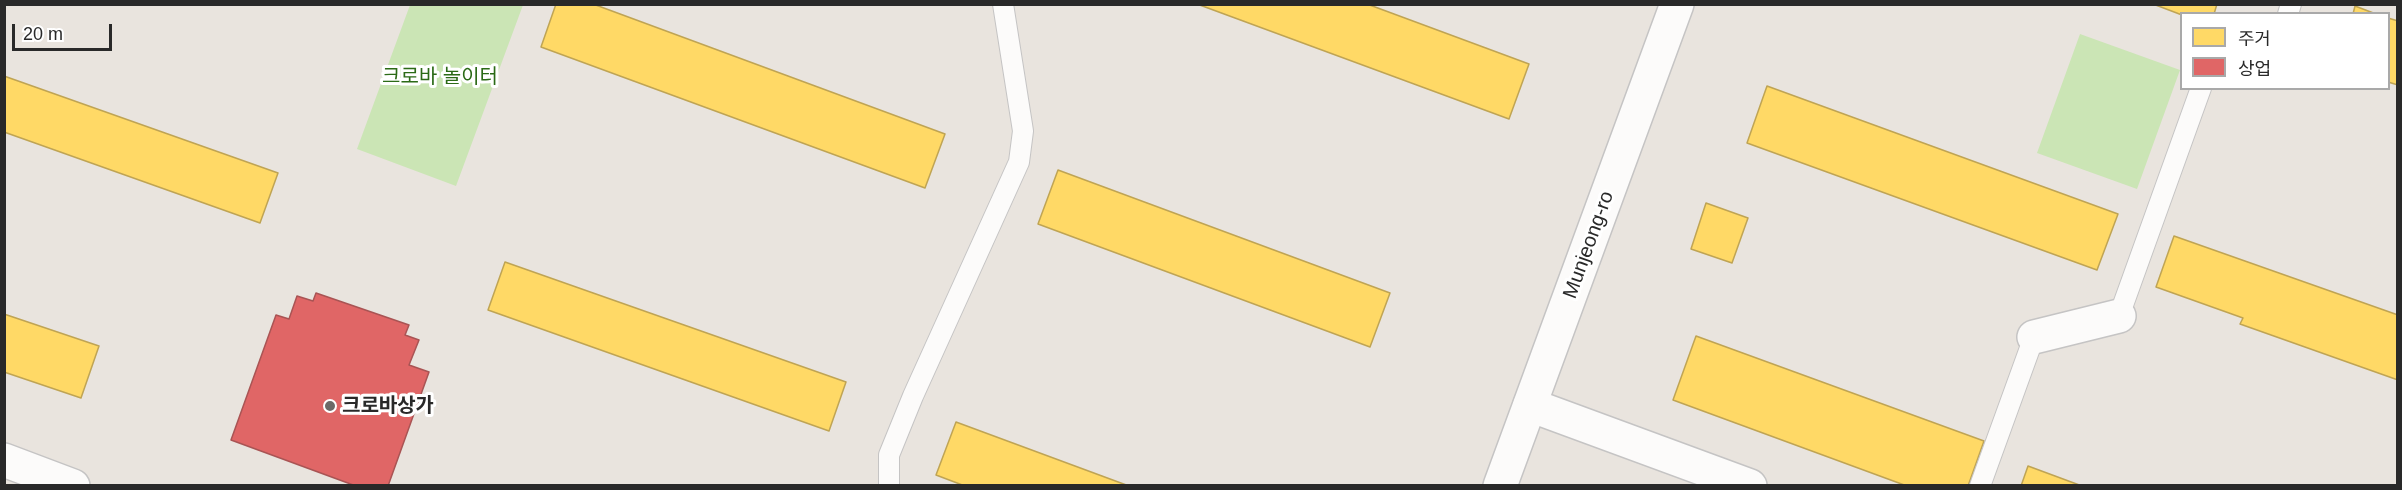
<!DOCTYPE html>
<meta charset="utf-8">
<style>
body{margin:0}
#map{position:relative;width:2402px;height:490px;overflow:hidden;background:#e9e4de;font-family:Helvetica,"Noto Sans KR",sans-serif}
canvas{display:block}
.frame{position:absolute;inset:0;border:6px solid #292929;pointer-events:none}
.legend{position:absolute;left:2180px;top:12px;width:210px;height:78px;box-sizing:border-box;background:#fff;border:2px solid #a9a9a9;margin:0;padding:8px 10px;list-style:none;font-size:18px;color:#292929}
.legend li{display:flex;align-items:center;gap:12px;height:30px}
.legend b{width:30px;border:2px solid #a9a9a9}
.scale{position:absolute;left:12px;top:24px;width:100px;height:27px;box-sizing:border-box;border:3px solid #292929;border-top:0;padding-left:8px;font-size:18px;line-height:21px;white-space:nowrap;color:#292929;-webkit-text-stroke:4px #fff;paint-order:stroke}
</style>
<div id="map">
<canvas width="2402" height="490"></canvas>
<div class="frame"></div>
<ul class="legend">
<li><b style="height:16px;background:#ffd966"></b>주거</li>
<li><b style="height:16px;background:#e06666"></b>상업</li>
</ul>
<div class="scale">20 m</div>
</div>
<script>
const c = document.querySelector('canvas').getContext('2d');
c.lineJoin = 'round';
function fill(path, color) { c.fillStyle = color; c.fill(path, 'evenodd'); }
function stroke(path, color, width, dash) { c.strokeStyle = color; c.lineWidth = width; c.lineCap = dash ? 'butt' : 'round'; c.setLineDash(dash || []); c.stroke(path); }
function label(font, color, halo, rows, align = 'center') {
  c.font = font + ' Helvetica,"Noto Sans KR",sans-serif'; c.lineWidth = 6; c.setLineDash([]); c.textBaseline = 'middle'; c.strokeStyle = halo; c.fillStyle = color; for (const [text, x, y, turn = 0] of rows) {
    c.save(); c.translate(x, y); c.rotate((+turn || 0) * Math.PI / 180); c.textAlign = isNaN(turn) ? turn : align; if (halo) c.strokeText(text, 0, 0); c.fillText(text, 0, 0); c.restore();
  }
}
fill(new Path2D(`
 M410,5H523L456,186L357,149Z
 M2080,34L2180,70L2137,189L2037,153Z`), '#cbe5b5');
const homes = new Path2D(`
 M556,4H593L945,134L925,188L541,47Z
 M1197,4H1367L1529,64L1509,119Z
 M2153,4H2217L2214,14L2182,15Z
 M2355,6L2376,14H2353Z
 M2388,18L2398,21V85L2388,82Z
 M4,76L278,173L260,223L4,132Z
 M1767,86L2118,214L2097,270L1747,143Z
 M1058,170L1390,293L1370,347L1038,224Z
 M1706,203L1748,218L1732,263L1691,249Z
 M2174,236L2398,315V380L2240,324L2243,318L2156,287Z
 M505,262L846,382L829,431L488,310Z
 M4,314L99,346L81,398L4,372Z
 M1696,336L1984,441L1968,486H1907L1673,400Z
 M956,422L1129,486H965L936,475Z
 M2028,466L2082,486H2021Z`);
fill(homes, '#ffd966');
stroke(homes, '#bfa454', 1.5);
const shops = new Path2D(`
 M316,293L409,325L405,335L419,340L409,365L429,372L388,486H356L231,440L276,315L289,319L297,296L313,301Z`);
fill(shops, '#e06666');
stroke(shops, '#a95454', 1.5);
const service = new Path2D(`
 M2288,14L2291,4
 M2119,316L2201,88
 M889,486V455L913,396L1019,162L1023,131L1003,4
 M1980,486L2034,337`);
const minor = new Path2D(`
 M2034,337L2119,316
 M1530,405L1750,486`);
const secondary = new Path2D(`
 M4,460L73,486
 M1500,486L1677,4`);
stroke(service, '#c5c4c4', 22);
stroke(minor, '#c5c4c4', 36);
stroke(secondary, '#c5c4c4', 36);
stroke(service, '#fcfbfa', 20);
stroke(minor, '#fcfbfa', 33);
stroke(secondary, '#fcfbfa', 33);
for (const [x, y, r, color] of [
 [330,406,6,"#6c6a68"]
]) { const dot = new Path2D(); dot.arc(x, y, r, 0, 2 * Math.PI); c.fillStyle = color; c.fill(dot); stroke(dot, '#fff', 2); }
label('20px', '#2b6a16', '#fff', [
 ["크로바 놀이터",440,77]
]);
label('20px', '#292929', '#fff', [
 ["Munjeong-ro",1589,245,-70]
]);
label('bold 20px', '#292929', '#fff', [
 ["크로바상가",342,406]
], 'left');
</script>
